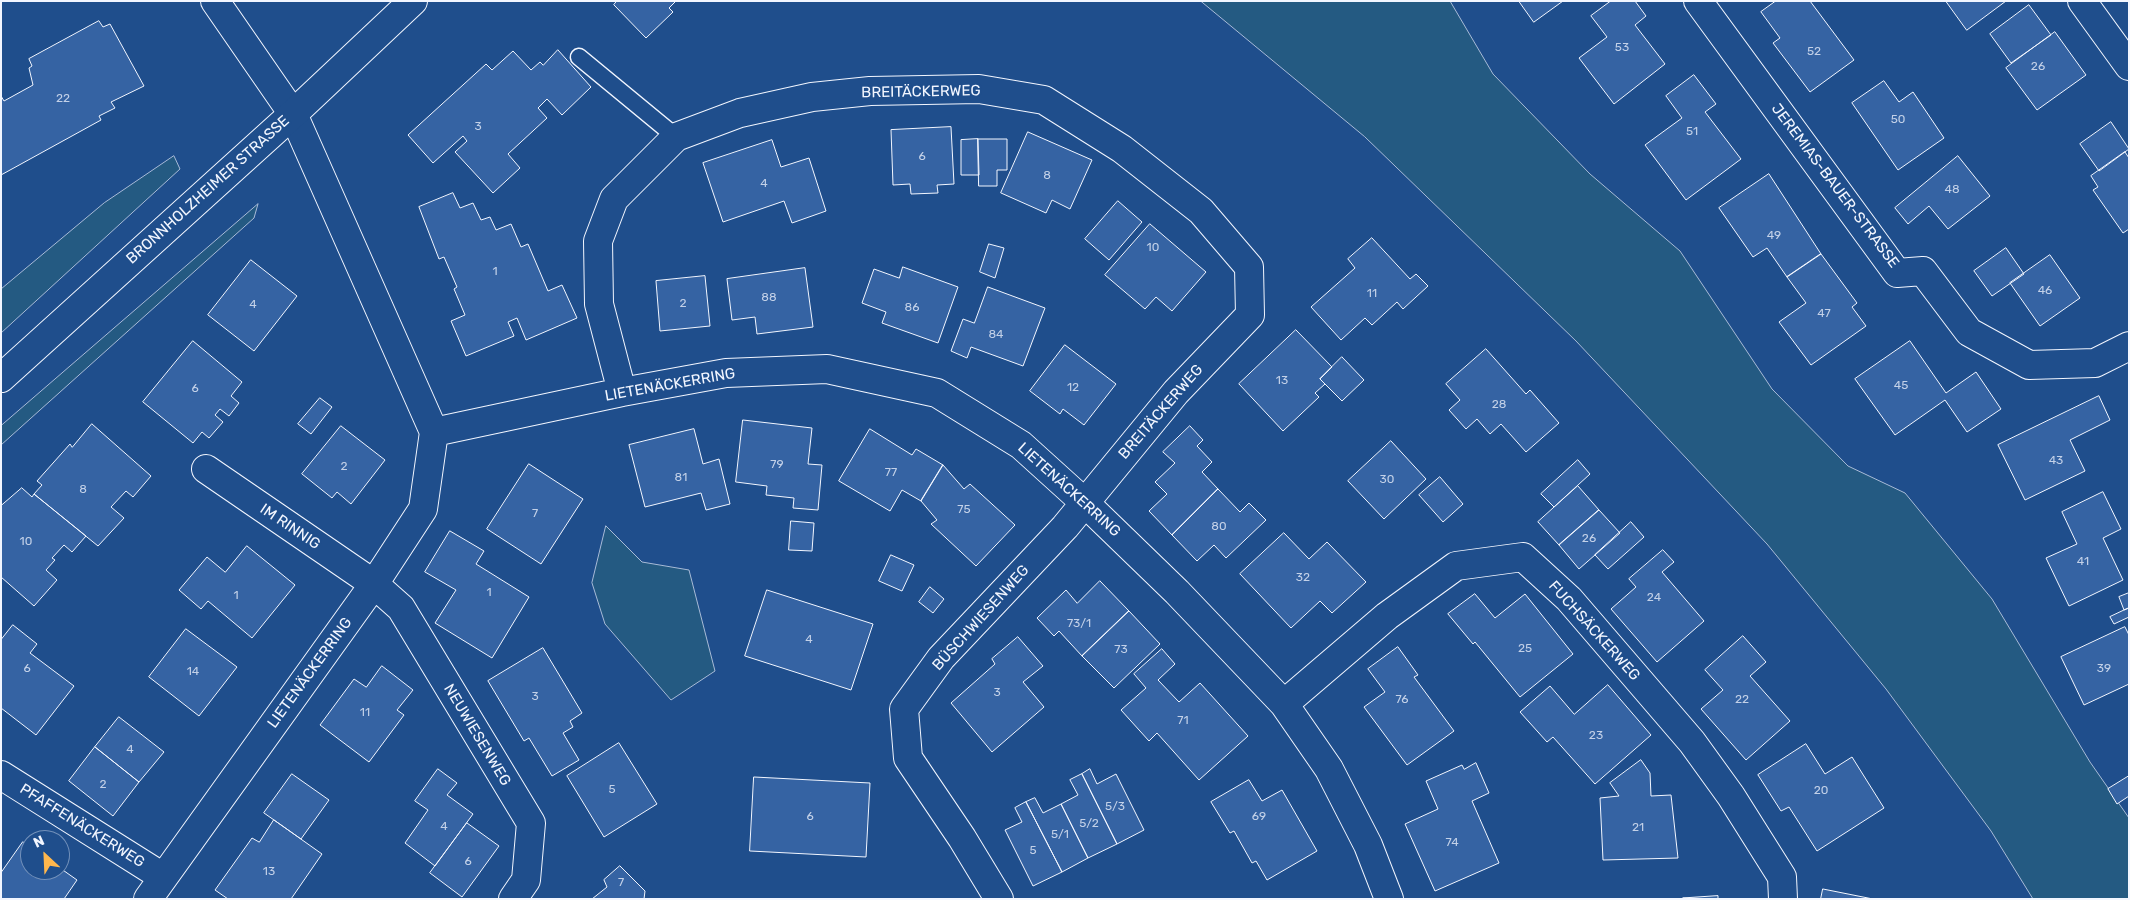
<!DOCTYPE html>
<meta charset="utf-8">
<style>
body{margin:0}
#map{position:relative;width:2130px;height:900px;overflow:hidden;background:#1f4e8c;font-family:Rubik,sans-serif}
canvas{display:block}
.frame{position:absolute;inset:0;border:2px solid #f2f6ff;pointer-events:none}
.north{position:absolute;left:20px;top:830px;width:50px;height:50px;box-sizing:border-box;background:#1f4e8c;border:1px solid #7391ba;border-radius:50%;rotate:335deg;font-size:14px;font-weight:700;line-height:20px;text-align:center;color:#f2f6ff}
.north::after{content:'';display:block;margin:auto;width:18px;height:22px;background:#ffb74d;clip-path:polygon(50% 0,100% 100%,50% 72%,0 100%)}
</style>
<div id="map">
<canvas width="2130" height="900"></canvas>
<div class="frame"></div>
<div class="north">N</div>
</div>
<script>
const c = document.querySelector('canvas').getContext('2d');
c.lineJoin = 'round';
function fill(path, color) { c.fillStyle = color; c.fill(path, 'evenodd'); }
function stroke(path, color, width, dash) { c.strokeStyle = color; c.lineWidth = width; c.lineCap = dash ? 'butt' : 'round'; c.setLineDash(dash || []); c.stroke(path); }
function label(font, color, halo, rows, align = 'center') {
  c.font = font + ' Rubik,sans-serif'; c.lineWidth = 4; c.setLineDash([]); c.textBaseline = 'middle'; c.strokeStyle = halo; c.fillStyle = color; for (const [text, x, y, turn = 0] of rows) {
    c.save(); c.translate(x, y); c.rotate((+turn || 0) * Math.PI / 180); c.textAlign = isNaN(turn) ? turn : align; if (halo) c.strokeText(text, 0, 0); c.fillText(text, 0, 0); c.restore();
  }
}
const green = new Path2D(`
 M1201,1H1450L1493,74L1590,174L1680,251L1772,389L1848,466L1905,493L1992,599L2090,762L2129,818V899H2033L1991,831L1886,689L1767,544L1576,341L1365,137Z
 M174,156L180,169L1,333V289L104,203Z
 M258,204L254,218L1,445V426Z
 M606,526L642,562L689,570L715,671L671,700L605,624L592,583Z`);
fill(green, '#245a82');
stroke(green, '#a8bbd7', 1);
const building = new Path2D(`
 M617,1H676L669,8L673,12L646,38L614,5Z
 M1519,1H1563L1534,22Z
 M1611,1H1635L1646,16L1635,25L1665,64L1614,104L1579,58L1607,37L1591,16Z
 M1776,1H1810L1854,60L1810,92L1773,43L1780,38L1761,12Z
 M1946,1H2006L1967,30Z
 M2029,5L2051,35L2011,63L1990,34Z
 M99,21L103,27L110,24L144,86L111,102L115,108L99,116L101,120L1,175V96L4,101L33,85L29,68L32,66L29,59Z
 M2055,32L2086,75L2037,110L2006,68Z
 M558,50L591,87L562,115L547,99L538,108L547,118L508,154L520,168L493,193L455,152L467,141L463,136L433,163L408,135L486,64L492,70L513,51L531,70L540,62L543,65Z
 M1694,75L1716,104L1705,112L1741,159L1686,200L1645,145L1682,118L1666,96Z
 M1884,81L1899,102L1913,92L1944,138L1898,170L1852,103Z
 M2111,122L2129,149L2099,171L2080,144Z
 M951,127L954,184L937,185L938,193L911,194L910,184L893,185L891,130Z
 M1028,132L1092,160L1070,209L1052,200L1046,213L1001,193Z
 M978,139L979,175H961V140Z
 M978,139H1007V170H997V186H979Z
 M772,140L781,167L809,158L826,211L792,223L784,201L723,222L703,163Z
 M2125,152L2129,158V229L2123,233L2093,190L2098,187L2091,176Z
 M1958,156L1990,196L1948,229L1929,206L1908,224L1895,208Z
 M1769,174L1821,254L1787,277L1767,248L1753,257L1719,208Z
 M453,193L460,208L473,203L481,220L490,217L496,230L511,224L521,247L528,244L548,291L562,285L577,318L526,340L517,318L508,322L514,336L466,356L451,321L465,315L454,289L457,287L444,257L439,259L419,207Z
 M1118,201L1142,222L1109,260L1085,239Z
 M1150,224L1206,272L1172,311L1156,297L1145,309L1105,275Z
 M1372,238L1410,279L1416,274L1428,286L1403,309L1397,302L1372,325L1365,318L1341,340L1311,307L1355,268L1348,259Z
 M989,244L1004,248L995,278L980,272Z
 M2006,248L2024,274L1992,296L1974,271Z
 M1821,254L1857,303L1852,307L1866,326L1811,365L1779,322L1806,303L1787,277Z
 M2050,255L2080,298L2040,326L2010,283Z
 M251,260L297,296L254,351L208,315Z
 M903,267L958,287L938,343L882,323L886,312L862,303L874,269L899,278Z
 M805,268L813,327L757,334L755,317L732,320L727,279Z
 M705,276L710,326L660,331L656,281Z
 M988,287L1045,308L1023,366L971,347L967,358L951,351L963,319L974,323Z
 M1296,330L1332,367L1320,379L1325,384L1315,393L1319,397L1283,431L1239,384Z
 M193,341L242,382L231,396L239,403L229,416L220,409L215,415L223,422L209,438L202,432L193,443L143,402Z
 M1910,341L1946,393L1976,372L2001,409L1967,432L1945,400L1895,435L1855,379Z
 M1065,345L1116,384L1084,425L1063,409L1060,414L1030,391Z
 M1486,349L1526,394L1530,390L1559,423L1526,452L1501,424L1490,434L1477,419L1466,429L1449,410L1460,400L1446,384Z
 M1342,357L1364,380L1342,401L1320,379Z
 M2099,396L2110,420L2070,440L2085,471L2025,500L1998,445Z
 M320,398L332,407L311,434L298,424Z
 M743,420L812,428L808,464L822,465L818,510L793,508L794,498L766,495L767,486L736,482Z
 M92,424L151,476L133,497L126,491L111,507L124,518L98,546L34,494L42,485L37,481L70,444L72,447Z
 M341,426L385,460L351,504L337,492L332,498L302,474Z
 M1190,426L1203,440L1197,446L1212,462L1202,472L1218,489L1172,535L1149,511L1167,494L1155,482L1175,463L1163,452Z
 M694,429L703,464L719,459L730,504L706,510L701,493L645,507L629,445Z
 M870,429L912,455L916,449L943,465L921,501L902,490L890,511L839,481Z
 M1391,441L1426,479L1384,519L1348,481Z
 M1578,460L1590,474L1554,507L1541,494Z
 M529,464L583,499L541,564L487,529Z
 M943,465L964,489L970,484L1015,525L976,566L931,524L937,520L921,501Z
 M1440,477L1463,504L1443,522L1419,495Z
 M1578,486L1599,510L1559,545L1538,522Z
 M22,488L32,497L34,494L86,536L72,552L64,545L52,558L55,560L46,570L57,580L34,606L1,577V506Z
 M1218,489L1240,512L1249,503L1266,520L1226,558L1214,545L1197,561L1172,535Z
 M2103,492L2121,529L2103,538L2123,580L2069,606L2046,558L2077,544L2062,512Z
 M1599,510L1620,533L1579,569L1559,545Z
 M791,521L814,523L812,551L789,550Z
 M1631,522L1644,537L1608,569L1595,555Z
 M450,531L484,551L476,564L529,597L492,658L435,623L456,590L425,572Z
 M1284,533L1309,559L1327,542L1366,582L1332,613L1320,601L1291,628L1240,574Z
 M247,546L295,585L252,638L208,601L201,609L179,590L207,557L225,572Z
 M1663,550L1674,562L1662,572L1704,621L1657,662L1611,609L1636,587L1629,579Z
 M891,555L914,565L902,591L879,581Z
 M1100,581L1129,611L1082,656L1059,631L1054,636L1037,618L1066,590L1077,603Z
 M930,587L944,599L933,613L919,602Z
 M767,590L873,624L851,690L745,656Z
 M2129,593V608L2124,610L2119,597Z
 M1475,594L1495,618L1525,594L1573,654L1520,697L1475,642L1473,644L1448,614Z
 M2129,608V617L2114,624L2110,617Z
 M1129,611L1160,644L1114,688L1082,656Z
 M13,625L37,644L30,653L74,686L36,735L1,708V640Z
 M2125,627L2129,635V684L2084,705L2061,657Z
 M186,629L237,667L199,716L149,677Z
 M1743,636L1766,662L1750,676L1790,721L1746,760L1701,709L1723,690L1705,670Z
 M1018,637L1043,666L1023,682L1044,707L992,752L951,703L995,664L992,659Z
 M1398,647L1418,675L1414,677L1454,731L1407,765L1364,707L1385,692L1368,669Z
 M543,648L582,713L570,721L573,727L563,733L579,760L552,776L529,738L524,741L488,681Z
 M1162,649L1175,664L1158,680L1179,702L1200,683L1248,736L1199,780L1157,733L1149,741L1121,710L1146,688L1134,674Z
 M382,666L413,690L397,710L404,715L369,762L320,725L354,679L366,687Z
 M1608,685L1651,735L1595,784L1553,737L1547,742L1520,712L1550,686L1574,714Z
 M119,717L164,752L139,782L95,747Z
 M619,743L657,804L604,837L567,776Z
 M1806,744L1825,774L1852,757L1884,808L1817,851L1789,807L1781,811L1758,775Z
 M95,747L139,782L113,816L69,781Z
 M1641,760L1650,773L1651,796L1671,795L1678,858L1603,860L1600,798L1619,796L1610,783Z
 M1476,763L1489,793L1472,801L1499,863L1435,891L1405,824L1438,809L1426,781L1462,765L1464,769Z
 M438,769L457,783L447,795L473,814L435,866L405,843L428,810L415,801Z
 M1090,769L1097,784L1116,774L1144,830L1117,844L1082,774Z
 M292,774L329,800L301,839L264,813Z
 M1082,774L1117,844L1088,858L1061,804L1078,795L1070,780Z
 M2129,776V796L2117,804L2108,789Z
 M754,777L870,783L866,857L750,851Z
 M1249,780L1262,801L1282,790L1317,851L1267,880L1256,861L1252,863L1234,831L1230,833L1211,802Z
 M1035,798L1043,813L1061,804L1088,858L1062,872L1026,802Z
 M1026,802L1062,872L1033,886L1005,830L1022,822L1015,808Z
 M274,820L322,854L291,899H228L215,890L252,838L259,842Z
 M467,823L499,846L462,897L430,873Z
 M23,842L30,847V870H60V868L77,880L64,899H1V873Z
 M620,866L645,891L644,899H592L607,887L604,880Z
 M1823,889L1873,899H1821Z
 M1718,896V899L1683,898Z`);
fill(building, '#3563a3');
stroke(building, '#f2f6ff', 1);
const lane = new Path2D(`
 M579,57L676,137`);
const street = new Path2D(`
 M1698,1L1897,273L1923,271L1969,332L2029,365L2095,363L2129,346
 M2082,1L2129,66
 M622,392L599,304L598,241L614,199L676,137L740,113L812,97L870,91L979,89L1044,100L1122,149L1201,211L1249,267L1250,315L1176,392L1065,527L941,658L904,709L908,758L962,838L999,899
 M434,432L622,392L726,373L827,369L937,393L1021,445L1084,502L1177,592L1284,704L1329,769L1368,845L1389,899
 M206,469L374,584L401,608L531,823L526,880L513,899
 M1284,704L1387,616L1456,566L1523,557L1569,599L1692,742L1731,796L1782,877L1783,899
 M1,775L163,877
 M148,899L374,584L423,509L434,432L293,114L215,1`);
const secondary = new Path2D(`
 M1,378L293,114L413,1`);
stroke(lane, '#f2f6ff', 19);
stroke(street, '#f2f6ff', 30);
stroke(secondary, '#f2f6ff', 30);
stroke(lane, '#1f4e8c', 16);
stroke(street, '#1f4e8c', 28);
stroke(secondary, '#1f4e8c', 28);
label('12px', '#c3d1e8', null, [
 ["53",1622,48],
 ["52",1814,52],
 ["26",2038,67],
 ["22",63,99],
 ["50",1898,120],
 ["3",478,127],
 ["51",1692,132],
 ["6",922,157],
 ["8",1047,176],
 ["4",764,184],
 ["48",1952,190],
 ["49",1774,236],
 ["10",1153,248],
 ["1",495,272],
 ["46",2045,291],
 ["11",1372,294],
 ["88",769,298],
 ["2",683,304],
 ["4",253,305],
 ["86",912,308],
 ["47",1824,314],
 ["84",996,335],
 ["13",1282,381],
 ["45",1901,386],
 ["12",1073,388],
 ["6",195,389],
 ["28",1499,405],
 ["43",2056,461],
 ["79",777,465],
 ["2",344,467],
 ["77",891,473],
 ["81",681,478],
 ["30",1387,480],
 ["8",83,490],
 ["75",964,510],
 ["7",535,514],
 ["80",1219,527],
 ["26",1589,539],
 ["10",26,542],
 ["41",2083,562],
 ["32",1303,578],
 ["1",489,593],
 ["1",236,596],
 ["24",1654,598],
 ["73/1",1079,624],
 ["4",809,640],
 ["25",1525,649],
 ["73",1121,650],
 ["6",27,669],
 ["39",2104,669],
 ["14",193,672],
 ["3",997,693],
 ["3",535,697],
 ["76",1402,700],
 ["22",1742,700],
 ["11",365,713],
 ["71",1183,721],
 ["23",1596,736],
 ["4",130,750],
 ["2",103,785],
 ["5",612,790],
 ["20",1821,791],
 ["5/3",1115,807],
 ["6",810,817],
 ["69",1259,817],
 ["5/2",1089,824],
 ["4",444,827],
 ["21",1638,828],
 ["5/1",1060,835],
 ["74",1452,843],
 ["5",1033,851],
 ["6",468,862],
 ["13",269,872],
 ["7",621,883]
]);
label('15px', '#f2f6ff', '#1f4e8c', [
 ["BREITÄCKERWEG",921,92,-1],
 ["JEREMIAS-BAUER-STRASSE",1835,186,53],
 ["BRONNHOLZHEIMER STRASSE",208,190,-42],
 ["LIETENÄCKERRING",670,385,-10],
 ["BREITÄCKERWEG",1161,412,-49],
 ["LIETENÄCKERRING",1069,490,42],
 ["IM RINNIG",290,527,34],
 ["BÜSCHWIESENWEG",981,618,-48],
 ["FUCHSÄCKERWEG",1594,631,48],
 ["LIETENÄCKERRING",310,673,-54],
 ["NEUWIESENWEG",477,735,59],
 ["PFAFFENÄCKERWEG",82,826,32]
]);
</script>
